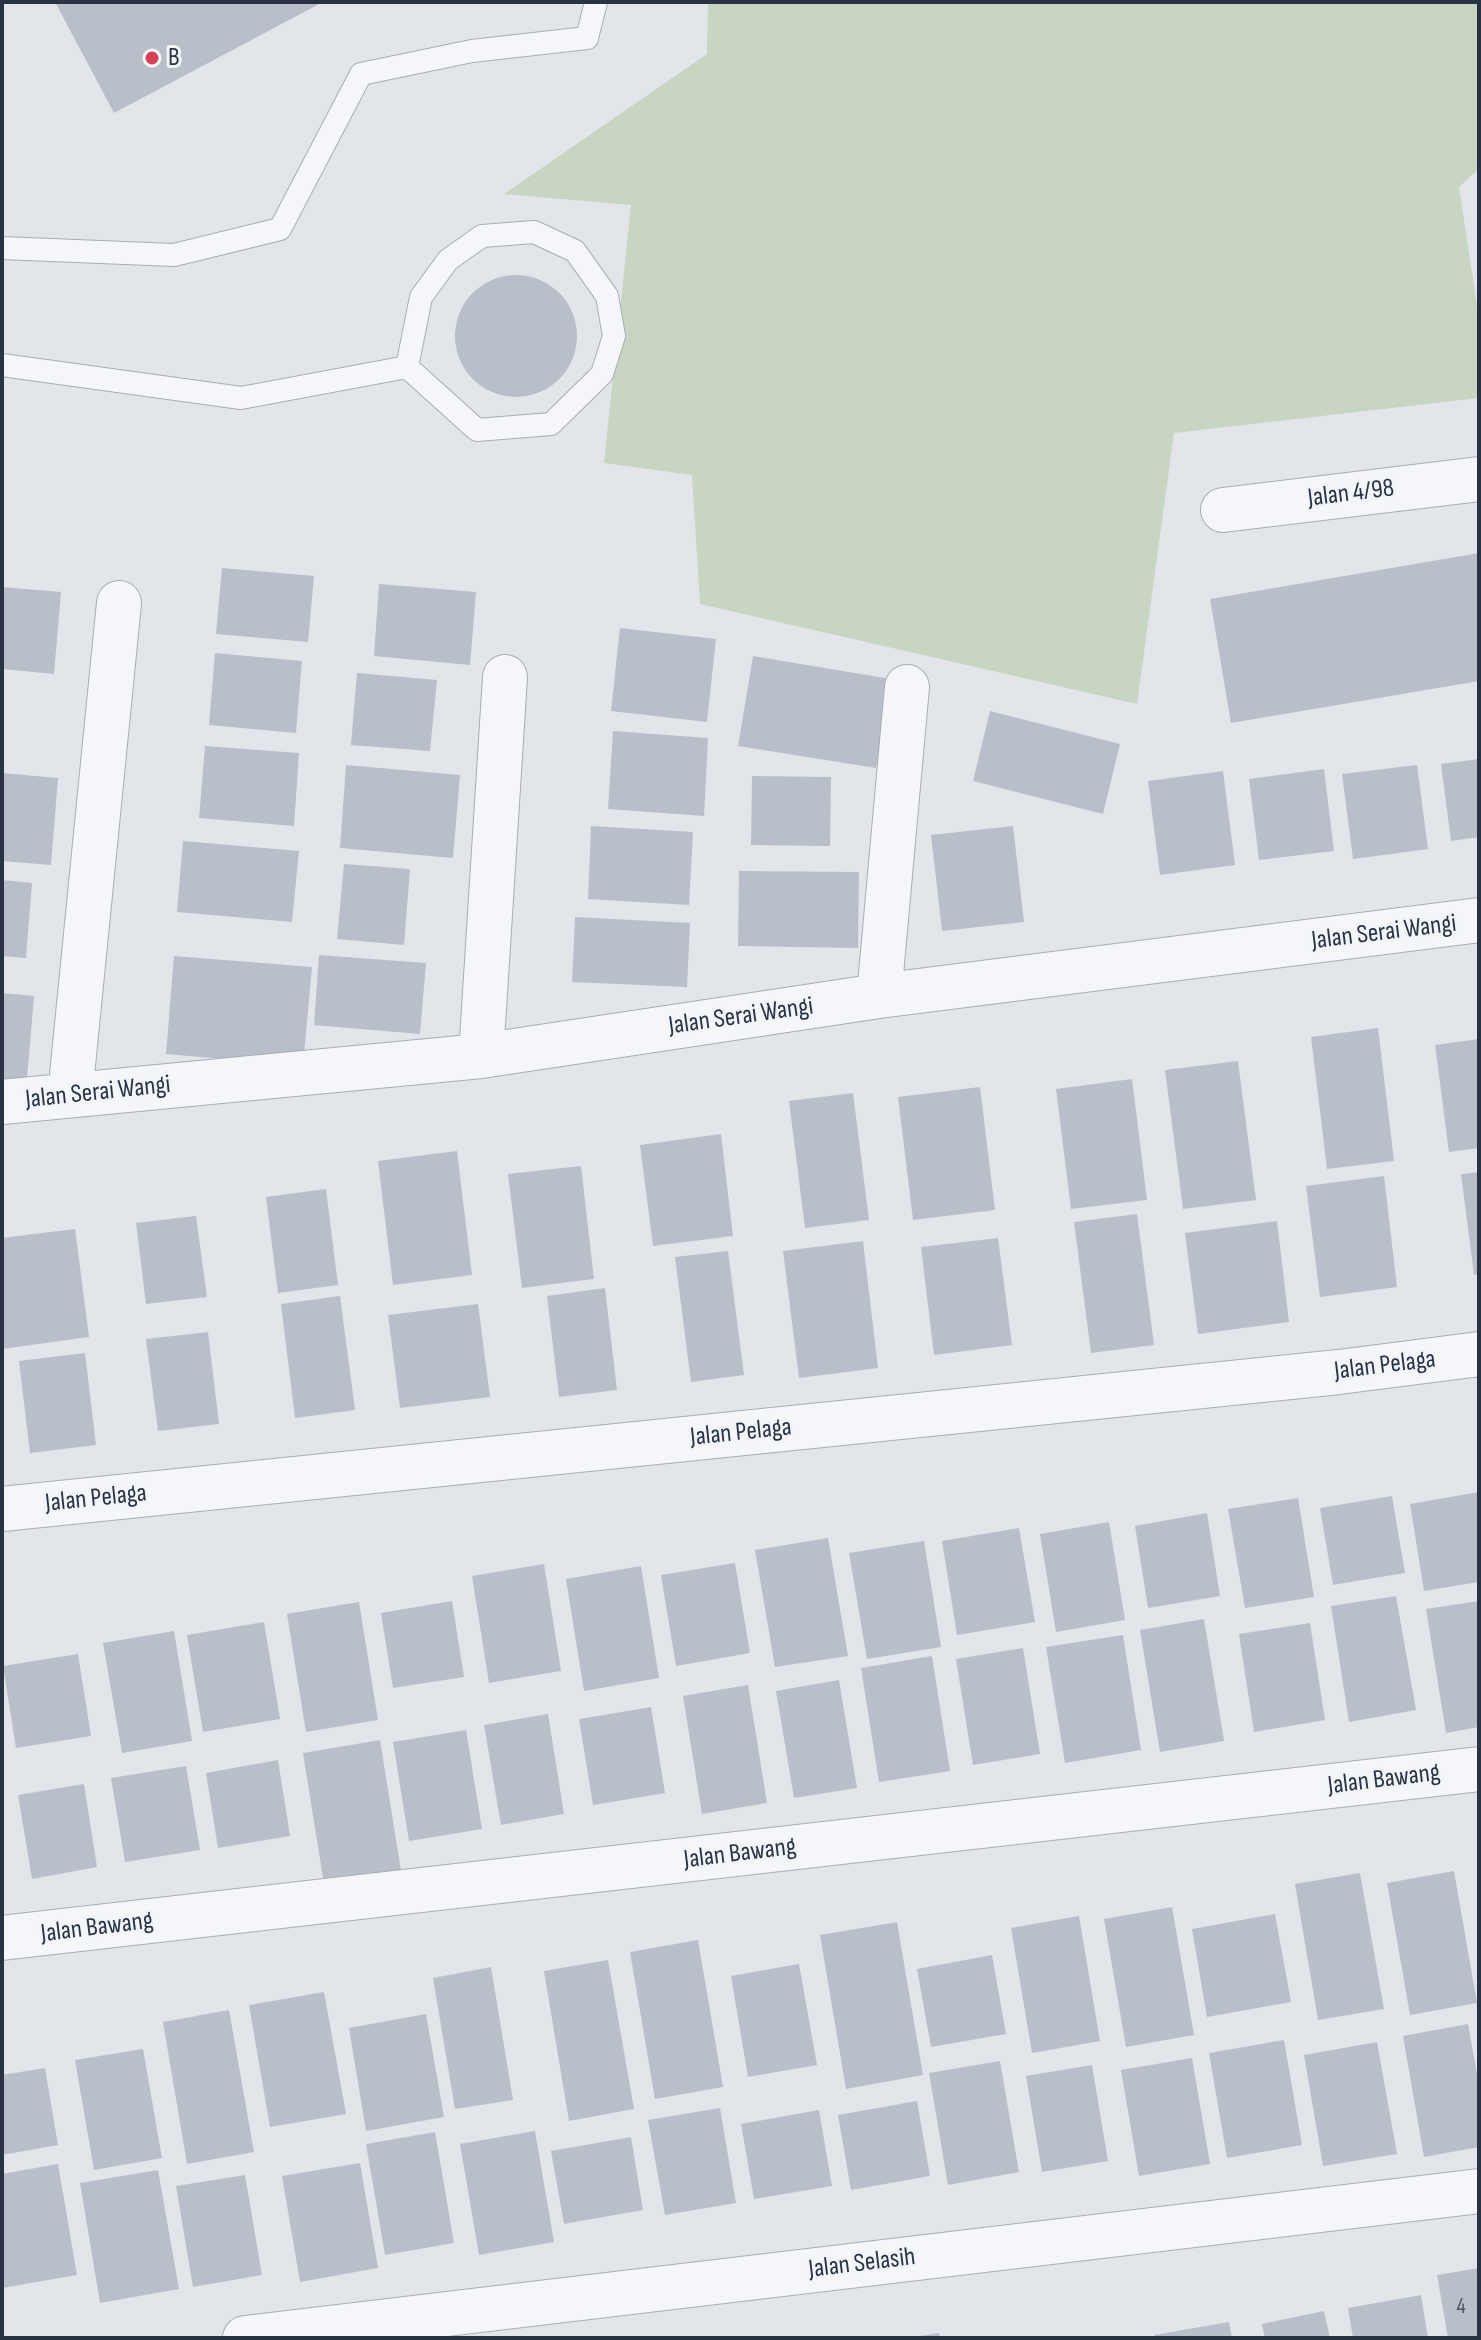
<!DOCTYPE html>
<style>
body{margin:0}
#map{position:relative;width:1481px;height:2340px;overflow:hidden;background:#e2e6eb;font-family:"Sofia Sans Condensed",sans-serif}
canvas{display:block}
.frame{position:absolute;inset:0;border:4px solid #293344;pointer-events:none}
</style>
<div id="map">
<canvas width="1481" height="2340"></canvas>
<div class="frame"></div>
</div>
<script>
const c = document.querySelector('canvas').getContext('2d');
c.lineJoin = 'round';
function fill(path, color) { c.fillStyle = color; c.fill(path, 'evenodd'); }
function stroke(path, color, width, dash) { c.strokeStyle = color; c.lineWidth = width; c.lineCap = dash ? 'butt' : 'round'; c.setLineDash(dash || []); c.stroke(path); }
function label(font, color, halo, rows, align = 'center') {
  c.font = font + ' "Sofia Sans Condensed",sans-serif'; c.lineWidth = 6; c.setLineDash([]); c.textBaseline = 'middle'; c.strokeStyle = halo; c.fillStyle = color; for (const [text, x, y, turn = 0] of rows) {
    c.save(); c.translate(x, y); c.rotate((+turn || 0) * Math.PI / 180); c.textAlign = isNaN(turn) ? turn : align; if (halo) c.strokeText(text, 0, 0); c.fillText(text, 0, 0); c.restore();
  }
}
fill(new Path2D(`
 M708,2H1479V169L1459,187L1479,318V398L1174,433L1137,704L700,604L692,475L604,463L631,205L504,194L707,54Z`), '#c8d5c3');
fill(new Path2D(`
 M55,2H323L114,113Z
 M455 336a61 61 0 1 1 122 0a61 61 0 1 1-122 0Z
 M1479,553V681L1231,723L1210,599Z
 M222,568L314,576L308,642L216,634Z
 M379,584L476,592L470,665L374,656Z
 M2,587L61,592L54,674L2,669Z
 M620,628L716,639L707,722L611,711Z
 M215,653L302,661L296,733L209,725Z
 M753,656L891,679L876,768L738,746Z
 M357,673L437,680L430,751L351,745Z
 M990,711L1120,744L1103,814L973,781Z
 M613,731L708,738L704,816L608,809Z
 M205,746L299,753L294,826L199,818Z
 M1479,759V837L1451,841L1441,764Z
 M346,765L460,775L453,858L340,848Z
 M1417,765L1428,849L1353,859L1342,774Z
 M1324,769L1334,851L1259,860L1249,779Z
 M1223,771L1235,865L1160,875L1148,781Z
 M2,773L58,778L51,865L2,861Z
 M752,776L831,777L830,846L751,845Z
 M591,826L693,832L689,905L588,899Z
 M1013,826L1024,922L942,931L931,835Z
 M183,841L299,851L292,922L177,912Z
 M344,864L410,869L404,945L337,939Z
 M739,871L859,872L858,948L738,946Z
 M2,880L32,883L26,958L2,956Z
 M575,917L690,923L687,987L572,982Z
 M319,955L426,963L420,1034L314,1025Z
 M174,956L312,967L303,1066L166,1054Z
 M2,993L34,996L26,1090L2,1088Z
 M1378,1028L1394,1161L1327,1169L1311,1037Z
 M1479,1039V1148L1449,1152L1435,1045Z
 M1238,1061L1256,1200L1183,1209L1165,1070Z
 M1132,1079L1147,1200L1071,1209L1056,1089Z
 M980,1087L995,1210L913,1220L898,1097Z
 M853,1093L869,1220L805,1228L789,1101Z
 M721,1134L733,1236L653,1246L640,1145Z
 M457,1151L472,1275L393,1285L378,1161Z
 M581,1166L594,1279L522,1288L508,1174Z
 M1479,1172V1274L1474,1275L1461,1174Z
 M1384,1176L1397,1287L1320,1297L1306,1186Z
 M326,1189L338,1285L278,1293L266,1197Z
 M1137,1214L1154,1345L1091,1353L1074,1222Z
 M196,1216L207,1297L146,1304L136,1223Z
 M1277,1221L1289,1322L1198,1334L1185,1233Z
 M75,1229L89,1337L2,1349V1238Z
 M998,1238L1012,1345L934,1355L921,1247Z
 M863,1241L878,1368L799,1378L783,1251Z
 M728,1251L744,1375L691,1382L675,1257Z
 M605,1288L617,1390L559,1397L547,1296Z
 M340,1296L355,1410L295,1418L281,1304Z
 M478,1304L490,1397L400,1408L388,1315Z
 M208,1332L219,1424L158,1431L146,1339Z
 M85,1353L96,1445L30,1453L19,1361Z
 M1479,1492V1582L1424,1591L1410,1504Z
 M1392,1496L1405,1573L1333,1585L1320,1508Z
 M1298,1498L1314,1597L1245,1608L1228,1509Z
 M1207,1513L1220,1596L1148,1608L1135,1526Z
 M1109,1522L1125,1620L1056,1632L1040,1534Z
 M1019,1528L1035,1622L957,1635L942,1541Z
 M828,1538L848,1656L775,1667L755,1550Z
 M924,1541L941,1647L867,1659L849,1553Z
 M735,1563L750,1653L676,1666L661,1575Z
 M544,1564L561,1671L489,1683L472,1576Z
 M641,1566L659,1678L584,1691L566,1579Z
 M1396,1596L1416,1710L1349,1722L1331,1606Z
 M452,1601L464,1677L393,1688L381,1613Z
 M1479,1601V1727L1446,1733L1426,1609Z
 M359,1602L378,1720L306,1732L287,1614Z
 M1204,1619L1224,1741L1160,1752L1140,1630Z
 M264,1622L280,1719L203,1732L187,1635Z
 M1310,1623L1325,1720L1254,1732L1239,1634Z
 M174,1631L192,1741L122,1753L103,1643Z
 M1123,1635L1141,1750L1065,1763L1046,1647Z
 M1023,1648L1040,1754L973,1765L956,1659Z
 M78,1654L91,1736L16,1748L3,1666Z
 M932,1656L950,1771L879,1782L861,1668Z
 M839,1680L857,1788L794,1798L776,1691Z
 M748,1685L767,1803L702,1814L683,1696Z
 M651,1707L665,1793L593,1805L579,1719Z
 M548,1714L564,1814L501,1825L484,1725Z
 M466,1730L482,1829L409,1841L393,1742Z
 M380,1740L401,1871L324,1884L303,1753Z
 M278,1760L290,1836L218,1848L206,1773Z
 M186,1766L200,1850L125,1862L111,1778Z
 M84,1784L97,1867L32,1879L18,1795Z
 M1454,1871L1477,2003L1410,2015L1387,1883Z
 M1360,1873L1384,2009L1318,2020L1295,1884Z
 M1172,1907L1194,2035L1126,2047L1104,1919Z
 M1275,1914L1291,2002L1207,2017L1192,1929Z
 M1079,1916L1100,2041L1032,2053L1011,1928Z
 M897,1922L923,2075L846,2089L820,1935Z
 M698,1940L723,2087L655,2099L630,1952Z
 M992,1955L1006,2034L931,2047L917,1969Z
 M608,1960L634,2109L569,2121L544,1971Z
 M799,1964L817,2065L748,2077L731,1976Z
 M491,1967L513,2100L455,2109L433,1978Z
 M324,1992L346,2114L270,2127L249,2005Z
 M229,2010L254,2152L187,2164L163,2022Z
 M426,2014L444,2117L366,2131L349,2028Z
 M1468,2024L1479,2085V2147L1424,2157L1403,2036Z
 M1284,2040L1302,2145L1227,2158L1209,2053Z
 M1377,2042L1397,2154L1323,2166L1304,2055Z
 M143,2049L162,2158L94,2170L75,2060Z
 M1192,2058L1210,2164L1139,2176L1121,2070Z
 M1000,2061L1019,2172L948,2185L929,2073Z
 M1092,2065L1108,2161L1042,2172L1026,2076Z
 M45,2068L58,2145L2,2155V2075Z
 M917,2101L930,2176L851,2190L838,2115Z
 M720,2108L736,2203L665,2215L648,2120Z
 M819,2110L832,2186L754,2199L741,2124Z
 M535,2131L554,2242L479,2255L460,2144Z
 M435,2132L454,2243L385,2255L366,2144Z
 M631,2137L643,2210L564,2224L551,2151Z
 M360,2163L378,2268L300,2282L282,2176Z
 M58,2164L77,2275L2,2288V2174Z
 M158,2170L179,2289L100,2303L80,2183Z
 M245,2175L262,2275L193,2287L176,2186Z
 M1479,2268V2338H1448L1437,2275Z
 M1421,2295L1428,2338H1353L1348,2308Z
 M1324,2311L1330,2338H1265L1262,2324Z
 M1229,2322L1232,2338H1155L1154,2335Z
 M939,2333L940,2338H919V2336Z`), '#b9bfc9');
const lane = new Path2D(`
 M534,232L575,251L607,296L614,336L602,374L551,424L477,430L407,367L421,297L448,260L482,236Z
 M2,248L174,255L280,229L361,74L472,51L587,38L596,2
 M2,365L241,398L407,367`);
const street = new Path2D(`
 M1223,510L1479,479
 M879,996L907,687
 M481,1056L505,677
 M70,1095L119,603
 M2,1102L481,1056L879,996L1479,920
 M2,1509L1339,1372L1479,1354
 M2,1938L1479,1769
 M245,2338L1479,2191`);
stroke(lane, '#a7adb6', 24);
stroke(street, '#a7adb6', 46);
stroke(lane, '#f5f6f9', 22);
stroke(street, '#f5f6f9', 44);
for (const [x, y, r, color] of [
 [152,58,8,"#d64159"]
]) { const dot = new Path2D(); dot.arc(x, y, r, 0, 2 * Math.PI); c.fillStyle = color; c.fill(dot); stroke(dot, '#f2f5f8', 3); }
label('22px', '#4d5665', null, [
 ["4",1461,2307]
]);
label('26px', '#293344', '#f2f5f8', [
 ["B",168,58]
], 'left');
label('26px', '#293344', '#f2f5f8', [
 ["Jalan 4/98",1351,494,-7],
 ["Jalan Serai Wangi",1384,933,-7],
 ["Jalan Serai Wangi",741,1017,-8],
 ["Jalan Serai Wangi",98,1093,-6],
 ["Jalan Pelaga",1385,1366,-7],
 ["Jalan Pelaga",741,1433,-6],
 ["Jalan Pelaga",96,1499,-6],
 ["Jalan Bawang",1384,1780,-7],
 ["Jalan Bawang",740,1854,-7],
 ["Jalan Bawang",97,1928,-7],
 ["Jalan Selasih",862,2264,-7]
]);
</script>
